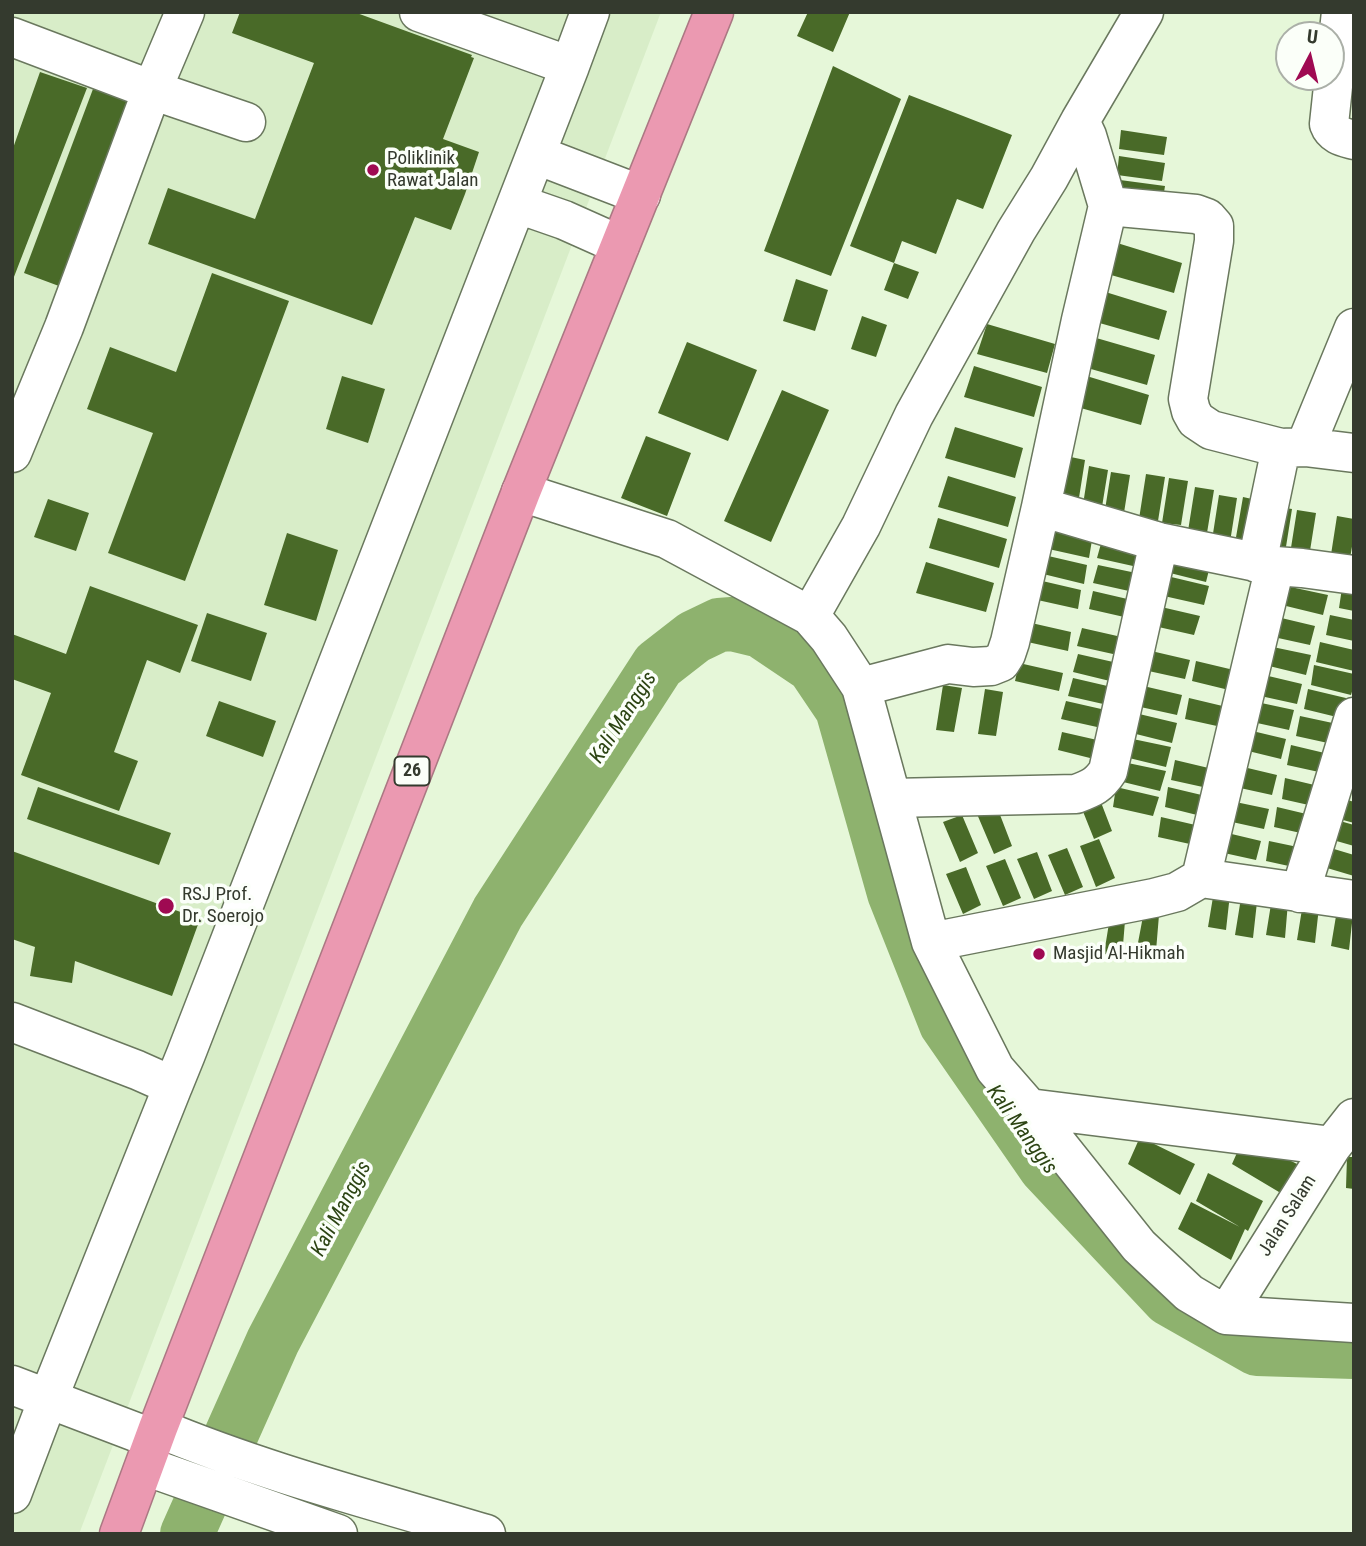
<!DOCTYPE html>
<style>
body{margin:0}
#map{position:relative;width:1366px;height:1546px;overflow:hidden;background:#e6f7d9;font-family:"Roboto Condensed",sans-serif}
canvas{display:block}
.frame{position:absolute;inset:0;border:14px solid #343a2e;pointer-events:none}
.north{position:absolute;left:1275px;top:21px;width:70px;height:70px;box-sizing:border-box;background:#fbfff9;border:2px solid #abb0a8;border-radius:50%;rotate:7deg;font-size:19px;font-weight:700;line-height:28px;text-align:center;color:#343a2e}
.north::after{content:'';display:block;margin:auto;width:24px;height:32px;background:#9f0a52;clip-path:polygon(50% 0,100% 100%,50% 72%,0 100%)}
</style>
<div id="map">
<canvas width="1366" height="1546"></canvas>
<div class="frame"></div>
<div class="north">U</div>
</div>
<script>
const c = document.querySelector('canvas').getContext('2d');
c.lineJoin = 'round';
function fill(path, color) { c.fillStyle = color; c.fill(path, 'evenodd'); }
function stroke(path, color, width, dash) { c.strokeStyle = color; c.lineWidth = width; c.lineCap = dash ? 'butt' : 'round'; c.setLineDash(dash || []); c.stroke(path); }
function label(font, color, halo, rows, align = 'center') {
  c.font = font + ' "Roboto Condensed",sans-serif'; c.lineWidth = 7; c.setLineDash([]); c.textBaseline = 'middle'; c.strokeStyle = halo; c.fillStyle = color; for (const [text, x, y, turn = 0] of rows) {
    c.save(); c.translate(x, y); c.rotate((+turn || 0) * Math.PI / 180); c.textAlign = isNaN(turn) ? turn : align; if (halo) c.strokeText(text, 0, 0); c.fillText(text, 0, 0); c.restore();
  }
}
fill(new Path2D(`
 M12,12H661L79,1534H12Z`), '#d8edc8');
stroke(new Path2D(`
 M187,1534L273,1341L498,912L658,665L694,637L719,625L732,624L761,631L813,666L842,709L894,893L946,1024L1045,1167L1169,1299L1257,1349L1354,1352`), '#8eb26e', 54);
fill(new Path2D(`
 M240,12H354L472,55L471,57L474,58L443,139L479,152L465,194L451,230L415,217L372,325L148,244L168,188L255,219L314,63L232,33Z
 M808,12H850L833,52L797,36Z
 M833,66L901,99L831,276L764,251Z
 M40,72L87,88L12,282V151Z
 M93,89L144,107L75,292L24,273Z
 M909,95L1012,135L983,209L957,199L936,254L902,241L894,263L850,246Z
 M1121,130L1167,137L1164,155L1119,149Z
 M1119,156L1165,163L1162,181L1117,175Z
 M1120,180L1165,186L1162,205L1117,199Z
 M1114,242L1182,263L1174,293L1104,273Z
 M894,263L919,272L908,299L884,290Z
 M212,273L289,301L185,581L108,553L153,433L87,409L110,347L176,372Z
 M796,279L828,290L815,331L783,321Z
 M1099,290L1167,311L1159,340L1089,320Z
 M862,316L887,325L876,357L851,349Z
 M987,324L1055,344L1047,373L977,354Z
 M1086,335L1155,355L1147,385L1077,365Z
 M687,342L757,370L728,441L658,413Z
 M974,366L1042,387L1034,417L964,397Z
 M1080,374L1149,395L1141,425L1070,405Z
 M342,376L385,389L368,443L326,429Z
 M782,390L829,410L771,542L724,521Z
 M955,427L1023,448L1015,478L945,458Z
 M646,436L691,453L667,516L621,498Z
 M1066,456L1085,460L1078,504L1059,501Z
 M1089,466L1108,470L1101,513L1082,511Z
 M1111,472L1130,475L1123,519L1104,516Z
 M1146,474L1165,477L1158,521L1139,519Z
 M948,476L1016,497L1008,527L938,507Z
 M1169,478L1188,481L1181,525L1162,523Z
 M1195,487L1214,490L1207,533L1188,531Z
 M1219,495L1237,498L1230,542L1212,540Z
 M1243,497L1261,501L1254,545L1235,543Z
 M48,499L89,513L76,551L34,537Z
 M1273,506L1292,509L1285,553L1266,551Z
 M1297,510L1316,513L1309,557L1290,554Z
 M1337,516L1354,519V535L1349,564L1330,561Z
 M938,518L1007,539L999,568L929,548Z
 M1049,530L1092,540L1089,558L1044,548Z
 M287,533L338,550L316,621L264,605Z
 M1102,540L1145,550L1142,568L1097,558Z
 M1169,553L1211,562L1206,582L1166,572Z
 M1044,555L1087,565L1084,584L1039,573Z
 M926,562L994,583L986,612L916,593Z
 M1098,565L1141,574L1138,593L1093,583Z
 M1167,576L1209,586L1204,605L1164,596Z
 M1038,580L1081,590L1078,609L1033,599Z
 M90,586L198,625L180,673L147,660L114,752L138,761L119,811L21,775L51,693L12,679V634L66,654Z
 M1286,586L1328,595L1323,615L1282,605Z
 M1342,588L1354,591V611L1339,608Z
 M1093,591L1136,601L1133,619L1089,609Z
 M1157,606L1200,616L1194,635L1154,626Z
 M207,613L267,633L251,681L191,661Z
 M1330,615L1354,620V641L1326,635Z
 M1273,616L1315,626L1310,645L1269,636Z
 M1027,622L1071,632L1068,651L1023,641Z
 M1082,628L1126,638L1122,656L1077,646Z
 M1320,642L1354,650V671L1316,662Z
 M1268,646L1311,655L1306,675L1265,665Z
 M1147,650L1190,660L1185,679L1144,670Z
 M1078,654L1122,664L1118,683L1073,672Z
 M1196,661L1238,671L1233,691L1192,681Z
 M1019,663L1063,673L1059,691L1015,681Z
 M1314,665L1354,674V685L1351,695L1311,685Z
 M1260,674L1302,684L1297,704L1256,695Z
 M1073,678L1116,688L1112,706L1068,696Z
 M943,685L962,688L954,732L936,730Z
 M1139,685L1182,695L1177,715L1136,706Z
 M985,689L1003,692L996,736L978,734Z
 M1308,689L1350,699L1345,719L1304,709Z
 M1189,698L1231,708L1226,728L1185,719Z
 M219,701L276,721L263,757L206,736Z
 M1066,701L1110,711L1106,729L1061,719Z
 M1252,701L1294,710L1289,730L1248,721Z
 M1135,713L1177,723L1172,743L1132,733Z
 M1300,716L1342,725L1337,745L1296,736Z
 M1244,729L1286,739L1281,759L1240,749Z
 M1062,732L1106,742L1102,761L1058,750Z
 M1128,738L1171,747L1166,767L1125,757Z
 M1291,745L1333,755L1328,774L1287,765Z
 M1175,760L1217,770L1212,789L1171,780Z
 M1123,762L1166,771L1160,791L1119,781Z
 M1235,765L1277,775L1272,795L1231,786Z
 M1285,778L1327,788L1322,808L1282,799Z
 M38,787L171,833L159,865L27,819Z
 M1116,787L1159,797L1153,816L1113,807Z
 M1168,787L1210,797L1205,817L1165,807Z
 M1097,792L1112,831L1094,839L1078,799Z
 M1339,797L1354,802V823L1332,817Z
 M1226,800L1269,809L1264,829L1223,820Z
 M997,807L1012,846L994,854L977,814Z
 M1277,807L1319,817L1314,836L1274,827Z
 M962,815L978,853L960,862L943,822Z
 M1161,817L1204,827L1199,846L1158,837Z
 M1333,819L1354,825V846L1326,838Z
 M1219,831L1261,841L1256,860L1215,851Z
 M1099,839L1115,878L1096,887L1080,846Z
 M1269,841L1312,850L1307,870L1266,861Z
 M1324,846L1354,855V876L1317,865Z
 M1067,848L1083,887L1065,895L1048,855Z
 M12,851L200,919L172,996L75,961L72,983L30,976L35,947L12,939Z
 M1037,852L1052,891L1034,899L1017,859Z
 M1005,859L1021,898L1003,906L986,866Z
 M966,867L981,905L963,914L946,874Z
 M1214,891L1230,894L1226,930L1208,927Z
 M1241,898L1257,902L1253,938L1235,935Z
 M1272,898L1288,902L1285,938L1266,935Z
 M1303,903L1319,907L1315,943L1297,940Z
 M1337,910L1353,914L1349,950L1331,946Z
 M1144,911L1159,915L1156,951L1137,948Z
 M1110,917L1125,921L1122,957L1104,954Z
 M1140,1137L1195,1164L1180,1195L1128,1164Z
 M1244,1137L1299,1165L1284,1195L1232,1164Z
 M1347,1157H1354V1189L1346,1188Z
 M1208,1173L1263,1201L1248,1231L1245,1229L1231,1260L1178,1229L1191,1202L1240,1227L1196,1201Z`), '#496a28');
const minor = new Path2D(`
 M1144,12L1080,121L1087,136L1108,206L1081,320L1041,507L1159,542L1275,566L1302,568L1354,575
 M1341,12L1329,124C1333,135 1343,137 1354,140
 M12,37L152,90L185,12
 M570,66L590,12
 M537,155L641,195
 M518,204L564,220L620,245
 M1108,206L1196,214L1207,218L1214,226V241L1188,399L1191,411L1196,420L1211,430L1281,448L1305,447L1354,453
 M1305,447L1354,328
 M12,453L64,327L152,90L246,122
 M521,492L667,539L810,616L829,638L861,687L931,942L995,1069L1029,1108L1139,1246L1189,1293L1226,1315L1354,1323
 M1257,563L1281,448
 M810,616L861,526L914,415L1016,231L1049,178L1080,121
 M861,687L948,664L973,667L991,666L1001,662L1006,654L1010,642L1041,507
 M892,798L1076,794C1092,788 1099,785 1108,771L1159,542
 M1201,878L1275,566
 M1300,893L1354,717
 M931,942L1154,898L1177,892L1201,878L1354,900
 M12,1022L137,1070L173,1086L186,1054L570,66L419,12
 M1029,1108L1332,1146
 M1226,1315L1332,1146L1354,1118
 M12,1385L154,1439
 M158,1428C263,1472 376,1501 486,1534
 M145,1466L338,1534
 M12,1494L48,1399L173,1086`);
const highway = new Path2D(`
 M119,1534L158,1428L521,492L714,12`);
stroke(minor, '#6a785e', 41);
stroke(highway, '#ab7883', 41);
stroke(minor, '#fff', 38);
stroke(highway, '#eb99b1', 38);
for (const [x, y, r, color] of [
 [373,170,7,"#9f0a52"],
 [166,906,9,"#9f0a52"],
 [1039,954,7,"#9f0a52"]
]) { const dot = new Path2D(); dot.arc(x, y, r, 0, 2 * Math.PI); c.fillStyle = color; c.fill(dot); stroke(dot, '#fbfff9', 2.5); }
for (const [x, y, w] of [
 [412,771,35]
]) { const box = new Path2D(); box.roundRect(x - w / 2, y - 14.5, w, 29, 5); c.fillStyle = '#fbfff9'; c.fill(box); stroke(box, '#343a2e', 2); }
label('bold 18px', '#343a2e', null, [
 ["26",412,771]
]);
label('19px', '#343a2e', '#fbfff9', [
 ["Poliklinik",387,159],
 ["Rawat Jalan",387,181],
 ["RSJ Prof.",182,895],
 ["Dr. Soerojo",182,917],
 ["Masjid Al-Hikmah",1053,954]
], 'left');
label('19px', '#343a2e', '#fbfff9', [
 ["Jalan Salam",1288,1216,-58]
]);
label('italic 21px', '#2c4413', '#fbfff9', [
 ["Kali Manggis",624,718,-57],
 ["Kali Manggis",1021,1130,54],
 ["Kali Manggis",342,1209,-62]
]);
</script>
